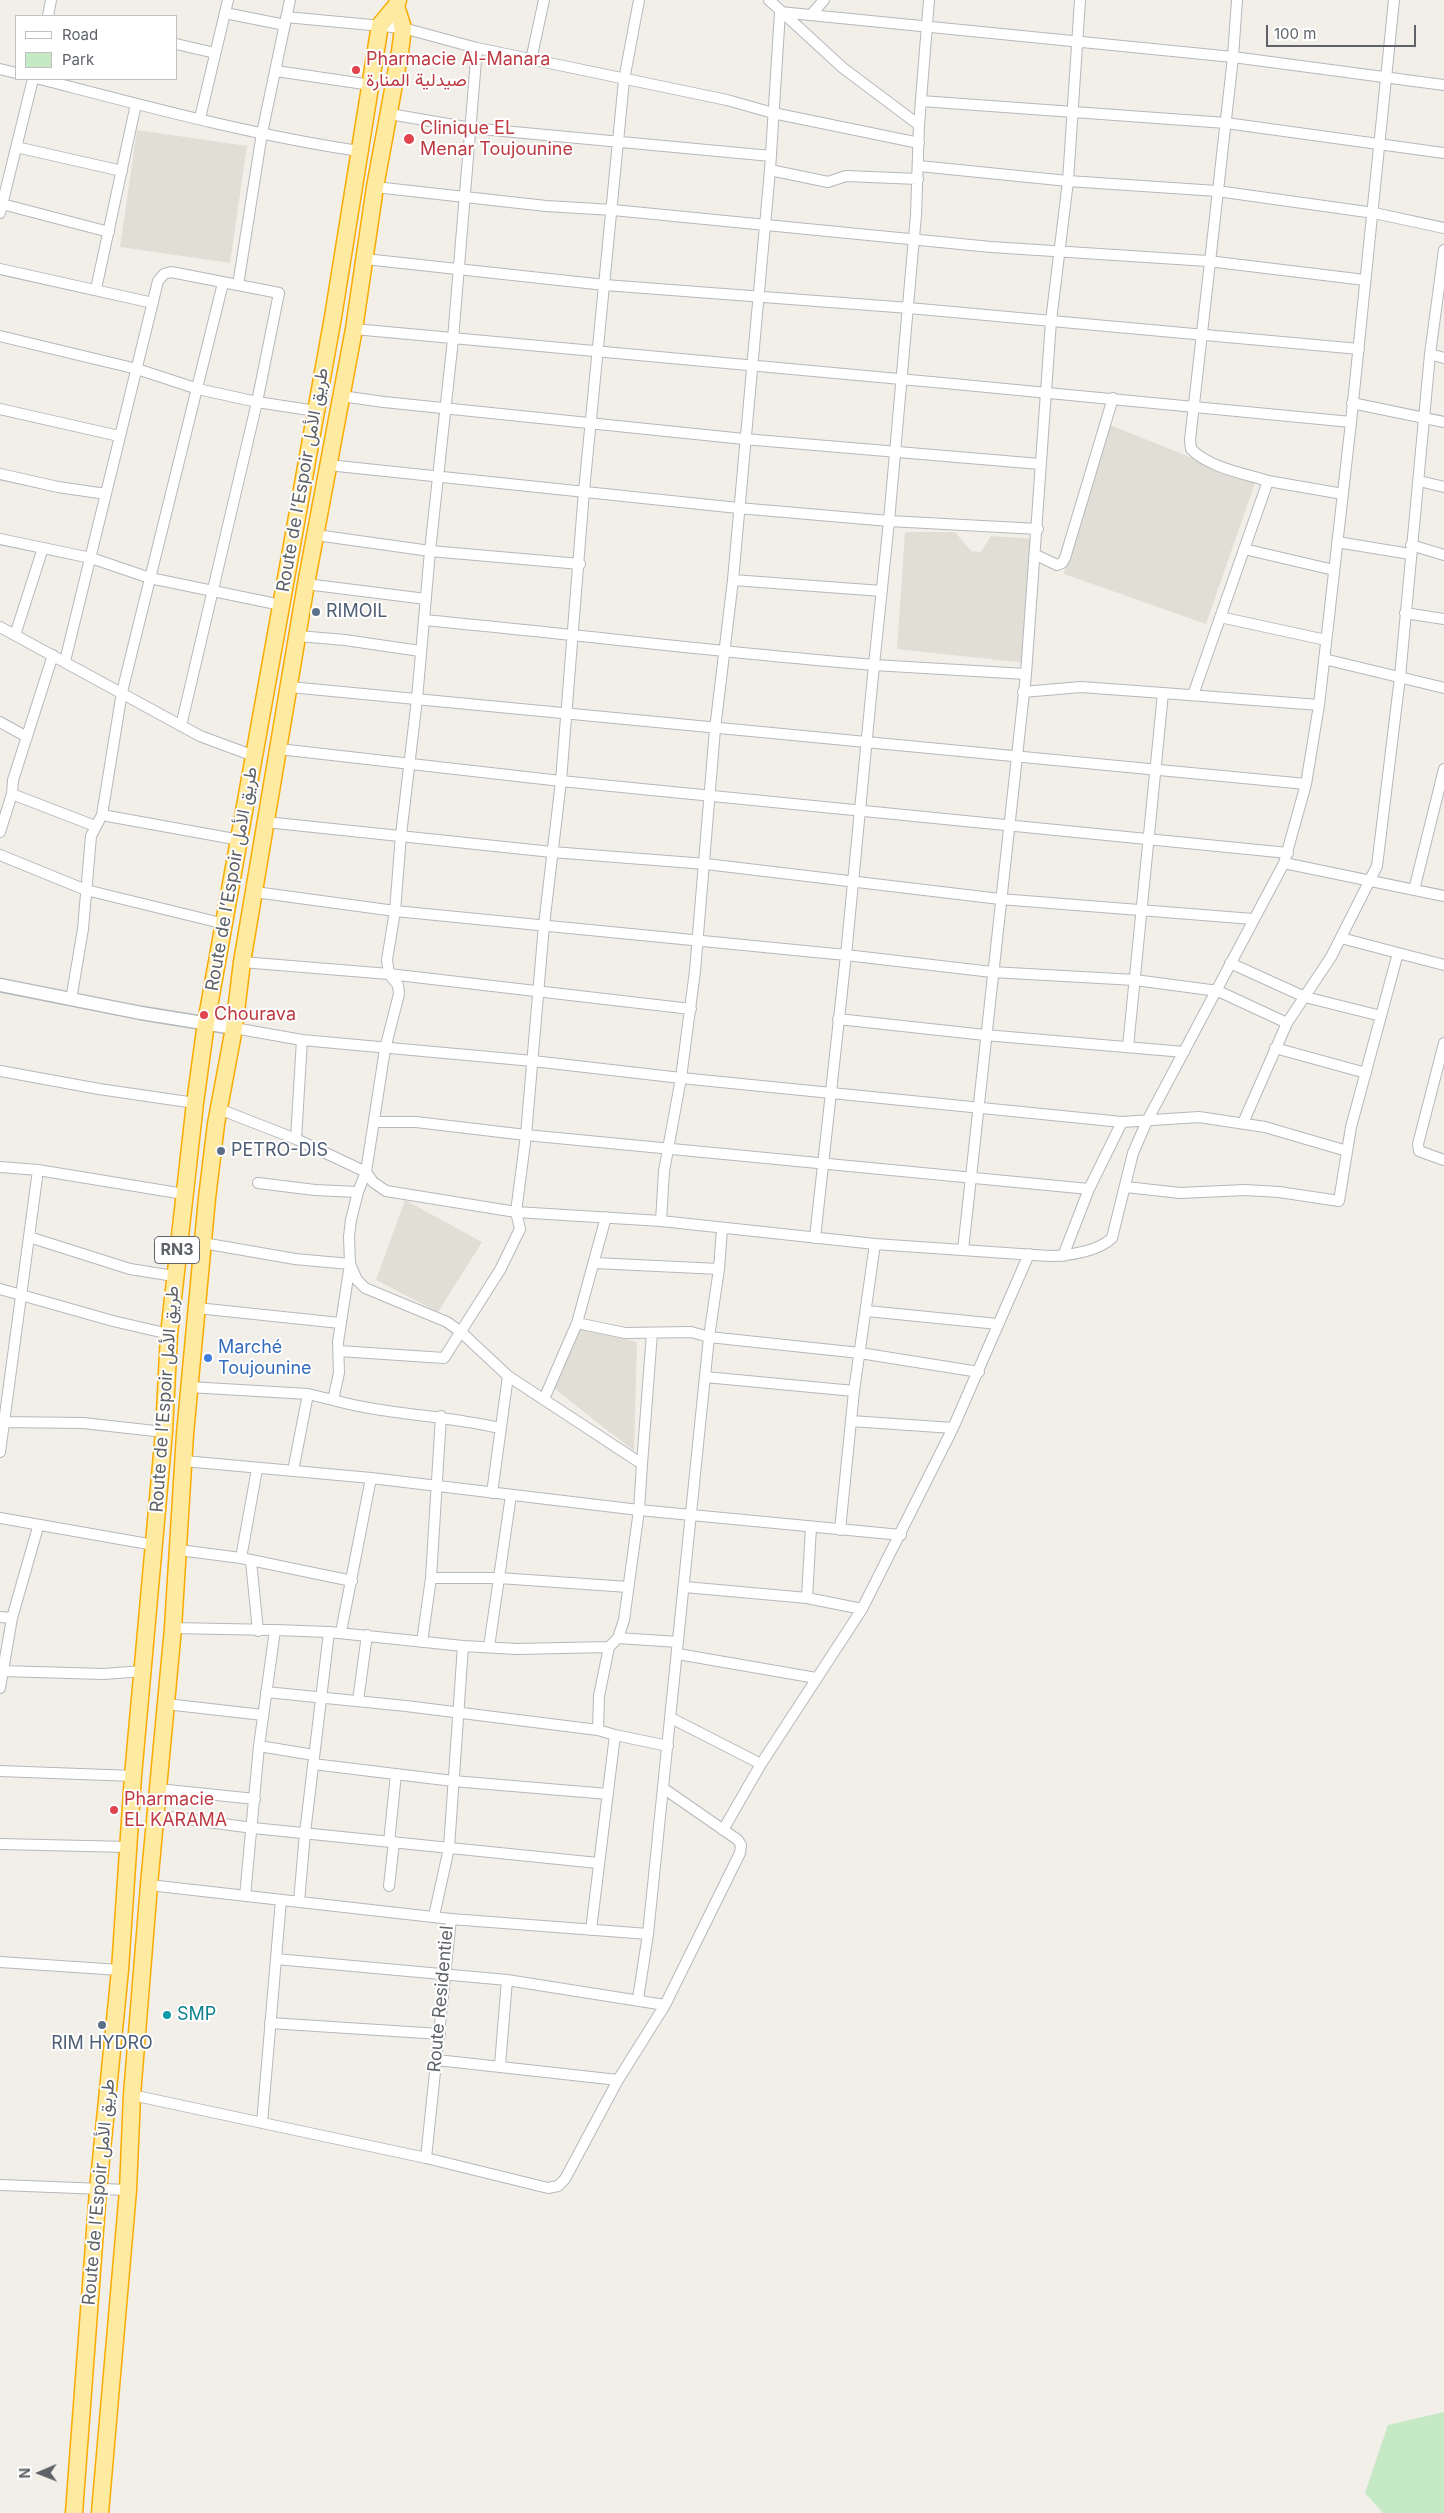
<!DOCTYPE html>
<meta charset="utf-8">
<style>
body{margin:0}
#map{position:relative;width:1444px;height:2513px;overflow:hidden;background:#f1efe8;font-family:Inter,sans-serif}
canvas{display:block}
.legend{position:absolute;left:15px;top:15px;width:162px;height:65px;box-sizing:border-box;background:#fff;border:1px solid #bfc1c3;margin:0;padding:6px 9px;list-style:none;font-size:15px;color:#5f6368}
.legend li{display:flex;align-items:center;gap:10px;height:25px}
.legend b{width:25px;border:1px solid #bfc1c3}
.north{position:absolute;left:15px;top:2448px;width:50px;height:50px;-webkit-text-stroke:4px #fff;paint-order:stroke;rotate:269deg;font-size:14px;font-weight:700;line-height:20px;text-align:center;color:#5f6368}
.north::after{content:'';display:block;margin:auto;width:18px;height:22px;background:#5f6368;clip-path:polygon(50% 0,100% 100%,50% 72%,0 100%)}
.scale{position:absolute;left:1266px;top:25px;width:150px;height:22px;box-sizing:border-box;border:2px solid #5f6368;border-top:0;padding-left:6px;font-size:15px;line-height:18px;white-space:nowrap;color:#5f6368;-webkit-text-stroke:4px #fff;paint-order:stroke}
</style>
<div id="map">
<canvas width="1444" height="2513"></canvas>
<ul class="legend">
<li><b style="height:6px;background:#fff"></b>Road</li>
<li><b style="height:14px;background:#c5e8c5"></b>Park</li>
</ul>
<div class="north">N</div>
<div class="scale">100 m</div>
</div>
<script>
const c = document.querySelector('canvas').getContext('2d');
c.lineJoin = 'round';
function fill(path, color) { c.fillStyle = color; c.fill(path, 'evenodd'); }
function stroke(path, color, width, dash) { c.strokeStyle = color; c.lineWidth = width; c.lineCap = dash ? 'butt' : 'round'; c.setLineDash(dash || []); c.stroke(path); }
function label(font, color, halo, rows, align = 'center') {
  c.font = font + ' Inter,Vazirmatn,sans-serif'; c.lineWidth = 4; c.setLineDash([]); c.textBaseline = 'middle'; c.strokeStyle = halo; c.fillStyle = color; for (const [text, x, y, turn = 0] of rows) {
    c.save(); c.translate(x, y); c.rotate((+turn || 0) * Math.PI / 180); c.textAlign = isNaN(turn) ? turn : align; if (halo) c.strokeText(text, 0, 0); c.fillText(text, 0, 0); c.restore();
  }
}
fill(new Path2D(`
 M137,130L247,146L230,263L120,247Z
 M1110,425L1255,483L1206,624L1064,574L1065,565Z
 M905,532H955L971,551L981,552L991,536L1035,539L1026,663L897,649Z
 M405,1200L482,1242L438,1312L376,1280Z
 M578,1326L637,1342L634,1451L551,1386Z`), '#e1ded6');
fill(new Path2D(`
 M1444,2412V2513H1383L1365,2493L1388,2425Z`), '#c5e8c5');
const minor = new Path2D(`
 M639,0L624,80L584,491L561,781L544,925L526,1135L1089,1189
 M769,0L843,68L919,125
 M929,0L919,125L916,215L889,521L1038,529
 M1237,0L1233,57L1190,440L1191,449C1210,468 1243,473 1268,481
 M780,12L1233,57L1444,85
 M225,13L285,25
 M811,15L824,0
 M48,16L51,0
 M286,17L403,28L477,48L727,100L773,113L919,143
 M176,44L215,53
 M531,60L544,0
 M0,69L16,73
 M276,71L371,85
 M40,79C145,106 251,135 359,151
 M921,101L1226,123L1444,153
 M390,114L471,128L771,156
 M200,118L228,0
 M16,147L122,171
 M919,166L1068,181L1217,191L1374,213L1444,228
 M770,170L828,182L846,176L918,179
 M375,187L546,206L613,210L991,247L1208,261L1365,280
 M2,204L109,232
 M0,213L33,79
 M365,259L605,285L909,308L1359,349
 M0,269L153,303
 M238,285L262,133L290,0
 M96,289L136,104
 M354,329C686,361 1019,388 1351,422
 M0,336L137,369L198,389L257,402L316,411
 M1430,354L1444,358
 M341,396L384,402L744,439L1040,464
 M1352,403L1444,422
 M0,409L119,436
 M328,465L738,508L889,521L874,665C724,653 574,634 424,620
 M0,474L58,487L106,494
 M1419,481L1444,487
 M316,535L430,551L580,564
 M0,539L91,558L150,578L281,605
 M1337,542L1410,554
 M1411,545L1444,555
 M1244,549L1334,570
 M1036,555L1057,565L1062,563L1065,558L1113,398
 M733,580L882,591
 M306,584L426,599
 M1405,613L1444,619
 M1220,617L1326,640
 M0,627L200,736L254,756
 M15,635L43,548
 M298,636L345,640L420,651
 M1324,659L1444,688
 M65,661L158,281L164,274L171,272L279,293L257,402L181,726
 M290,687L1306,784
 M1023,692L1081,687L1163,693
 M1193,695L1268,481L1343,494
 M0,722L27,737
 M279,749L561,781L1288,853
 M12,794L95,826
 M102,815L240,840
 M266,822L552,852L706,864L1000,899L1253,919
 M0,832L12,794L13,780L53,655
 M0,855L86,890L225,924
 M1284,863L1444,896
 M1414,890L1444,769
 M255,892L395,911L846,955L874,665L1026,674
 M1341,938L1398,953
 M242,962L389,974L691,1009
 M1230,963L1305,997L1381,1016
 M71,1000L83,929L91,836L102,815L122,692L223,283
 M838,1019L985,1035L1184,1052
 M234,1028L302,1040L533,1061L681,1078L1122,1122L1199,1117L1265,1127L1347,1151
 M1444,1043L1418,1144L1419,1151L1444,1160
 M1128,1047L1163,693L1319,705
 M1275,1048L1366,1073
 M0,1071L99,1089L195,1103
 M219,1109L296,1139L366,1172L373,1182L386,1191L516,1212L661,1221L875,1244L1049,1256C1068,1256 1099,1251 1112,1238L1133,1153L1147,1121L1284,863L1306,784L1319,705L1351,422L1394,0
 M1243,1123L1287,1023L1331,957L1377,866L1400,677L1430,354L1444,250
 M296,1139L302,1040
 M0,1167L38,1170L184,1194
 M258,1183L315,1190L358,1192
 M1126,1187L1180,1193L1245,1190L1279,1192L1339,1201L1351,1127L1398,953L1444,965
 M661,1221L664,1171L681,1078L695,971L715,729L733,580L770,170L780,12
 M722,1229L719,1269L709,1337L860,1353L979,1372
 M29,1237L130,1269L174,1276
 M815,1238L846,955L992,972L1135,980L1218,991L1287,1023
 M203,1243L295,1259L350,1264L357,1280L365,1288L447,1322L461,1332L508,1376L642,1464L639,1510L624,1620L618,1638L609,1647L599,1696L598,1730L615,1735L591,1930
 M963,1250L1026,674L1051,321L1068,181L1080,0
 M1063,1256L1089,1189L1122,1122
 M595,1263L719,1269
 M0,1289L113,1321L169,1334
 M197,1308L340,1323
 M867,1311L998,1324
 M339,1351L444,1358L500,1270L520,1229L516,1212L526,1135L416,1122H374
 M705,1377L854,1391L875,1244
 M189,1387L308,1394L333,1400L339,1373L338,1342L350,1264L349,1236L351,1220L358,1192L366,1172L385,1049L399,994L398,985L389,974L387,960L395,911L401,835L417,699L430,551L453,339L477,48
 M854,1391L851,1421L953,1428
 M544,1399L577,1323L606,1217
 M333,1400C387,1415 444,1415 499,1428
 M0,1422L83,1423L164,1432
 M0,1452L38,1170
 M184,1461L371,1478L639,1510L901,1535
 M642,1464L652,1333
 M293,1471L308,1394
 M492,1493L508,1376
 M0,1518L154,1545
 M840,1530L851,1421
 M179,1550L241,1558L352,1581
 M241,1558L257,1469
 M251,1561L258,1631
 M431,1578H499L628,1587
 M685,1587L807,1598L862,1609
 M807,1598L811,1527
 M0,1617L12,1618
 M173,1628L275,1630L259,1746L245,1896
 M275,1630L329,1632L305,1833L299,1902
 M329,1632L463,1646L449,1848L434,1916
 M341,1632L371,1478
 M618,1638L678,1642
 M422,1642L431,1578L441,1416
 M463,1646L517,1649L609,1647
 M489,1647L511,1495
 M678,1654L816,1678
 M0,1671L104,1674L143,1671
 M0,1688L12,1618L38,1527
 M266,1692L406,1706L598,1730
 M358,1701L367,1635
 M166,1704L263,1715
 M671,1718L761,1764
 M615,1735L668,1746
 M259,1746L314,1755
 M313,1764L453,1781L608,1794
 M0,1771L133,1776
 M158,1789L255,1799
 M156,1815L253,1828L598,1863
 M723,1830L761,1764L862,1609L953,1428L1029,1254
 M389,1842L396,1774
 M0,1844L129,1847
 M149,1885L451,1919L426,2158
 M389,1886L394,1842
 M451,1919L648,1934L709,1337L691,1332L625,1333L577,1323
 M276,1959L507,1980L665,2005
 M0,1962L120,1970
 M638,1999L648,1934
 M270,2023L440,2034
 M437,2060L618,2080
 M500,2065L507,1980
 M132,2095L426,2158L548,2188L558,2186L565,2179L618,2080L665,2005L740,1853L741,1845L738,1840L663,1788
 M262,2123L281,1900
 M0,2185L128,2190`);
const tertiary = new Path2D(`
 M0,985L141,1013L234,1028`);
const trunk = new Path2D(`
 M74,2513L98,2190L120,1970L133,1776L164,1432L169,1334L195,1103L206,1023L333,317L380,25L396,6
 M100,2513L128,2190L132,2095L149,1885L173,1628L185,1434L207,1198L216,1124L234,1028L242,962L306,584L354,329L375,187L400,52L403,28L396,6L398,0`);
stroke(minor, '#b5b8bc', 12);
stroke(tertiary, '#b5b8bc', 15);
stroke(trunk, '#f9ab00', 19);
stroke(minor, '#fff', 10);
stroke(tertiary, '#fff', 12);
stroke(trunk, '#feeaa1', 16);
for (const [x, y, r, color] of [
 [356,70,5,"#e0444e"],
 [409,139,6,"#e0444e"],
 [316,612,5,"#5c6f8a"],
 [204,1015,5,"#e0444e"],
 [221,1151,5,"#5c6f8a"],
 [208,1358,5,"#3f7fe0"],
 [114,1810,5,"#e0444e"],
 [167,2015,5,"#0f9aa8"],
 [102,2025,5,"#5c6f8a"]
]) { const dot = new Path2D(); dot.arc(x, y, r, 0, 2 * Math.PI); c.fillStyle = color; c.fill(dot); stroke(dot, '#fff', 2); }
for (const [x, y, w] of [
 [177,1250,45]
]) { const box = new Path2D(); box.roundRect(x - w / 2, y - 13.5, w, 27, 4); c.fillStyle = '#fff'; c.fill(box); stroke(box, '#5f6368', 1); }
label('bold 16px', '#5f6368', null, [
 ["RN3",177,1250]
]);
label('18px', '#be3a42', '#fff', [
 ["Pharmacie Al-Manara",366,60],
 ["صيدلية المنارة",366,81],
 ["Clinique EL",420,129],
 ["Menar Toujounine",420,150],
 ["Chourava",214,1015],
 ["Pharmacie",124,1800],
 ["EL KARAMA",124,1821]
], 'left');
label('18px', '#5f6368', '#fff', [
 ["Route de l’Espoir طريق الأمل",303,480,-80],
 ["Route de l’Espoir طريق الأمل",232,879,-80],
 ["Route de l’Espoir طريق الأمل",165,1399,-86],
 ["Route Residentiel",441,1999,-85],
 ["Route de l’Espoir طريق الأمل",99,2192,-85]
]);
label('18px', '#4e5e75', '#fff', [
 ["RIMOIL",326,612],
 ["PETRO-DIS",231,1151],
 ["RIM HYDRO",102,2044,"center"]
], 'left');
label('18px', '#366cbe', '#fff', [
 ["Marché",218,1348],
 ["Toujounine",218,1369]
], 'left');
label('18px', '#0d838f', '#fff', [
 ["SMP",177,2015]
], 'left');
</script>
